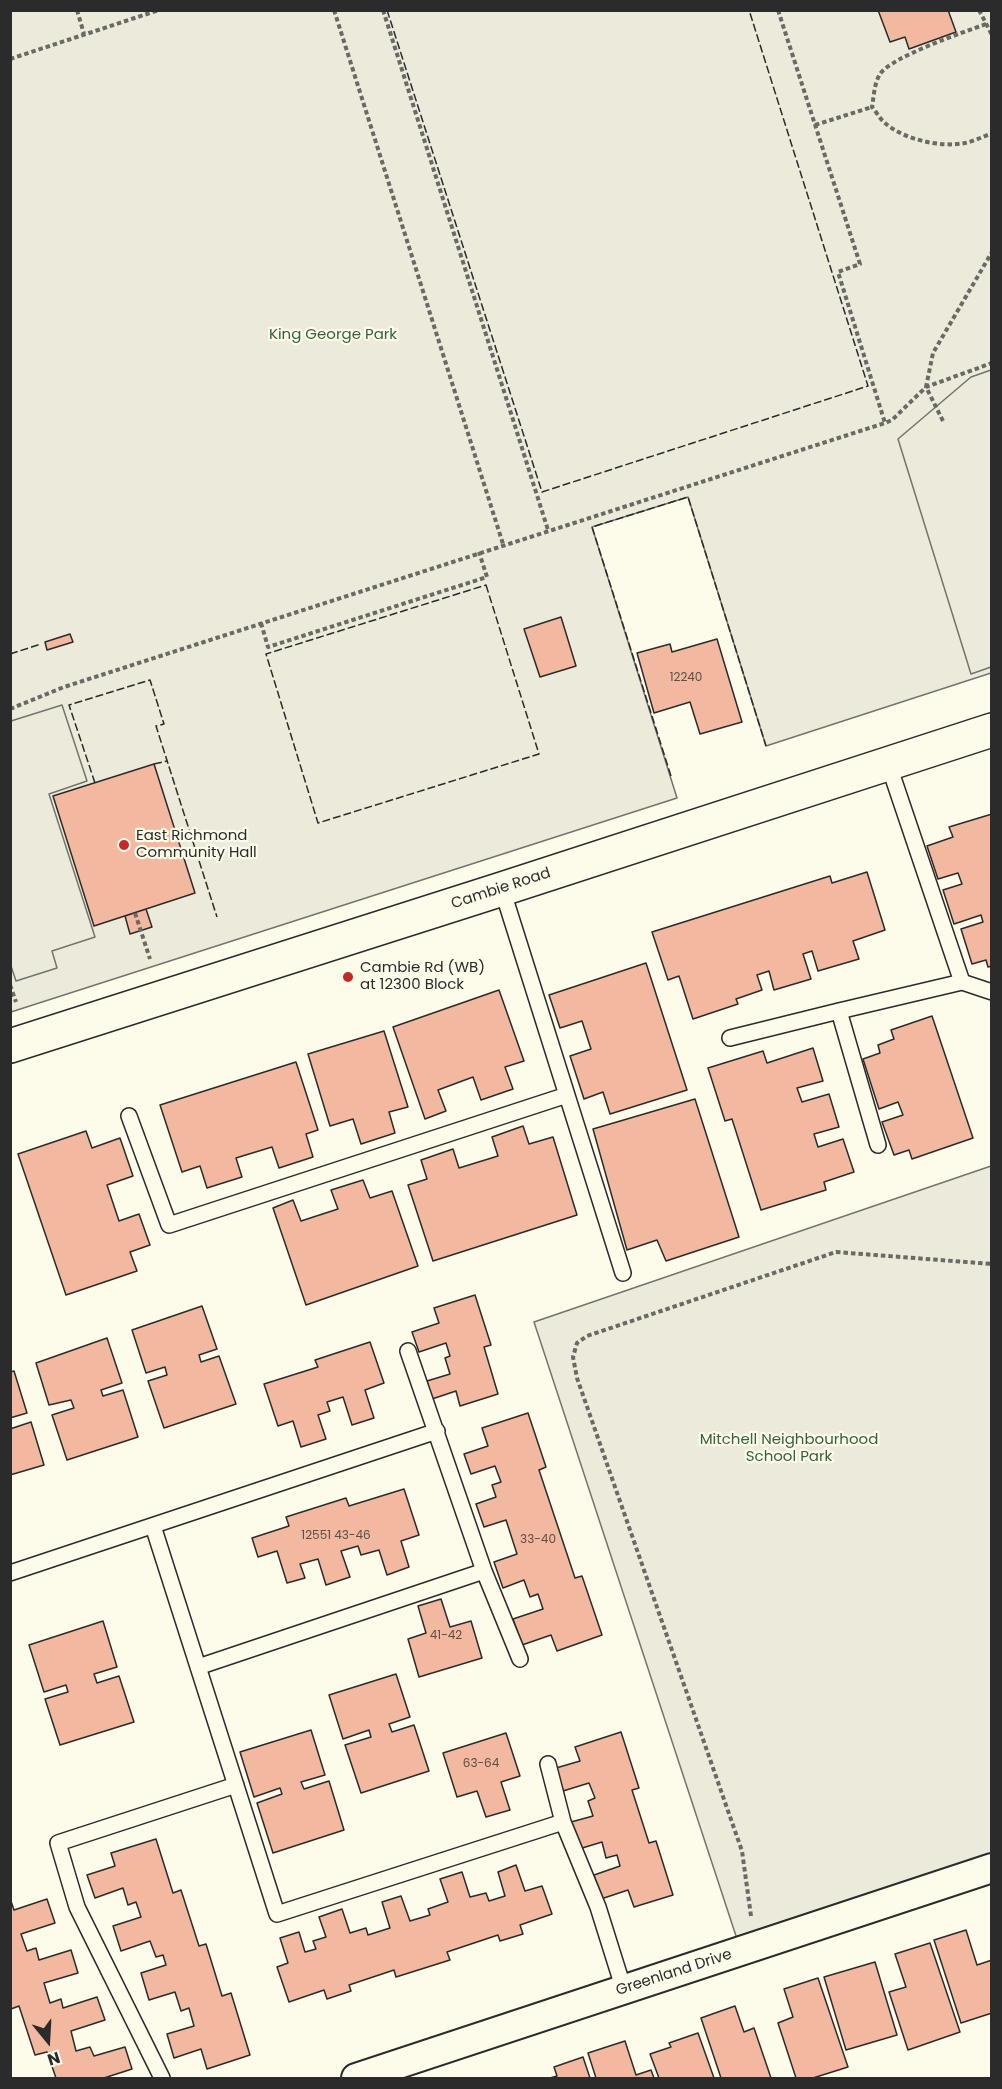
<!DOCTYPE html>
<style>
body{margin:0}
#map{position:relative;width:1002px;height:2089px;overflow:hidden;background:#fdfbea;font-family:Poppins,sans-serif}
canvas{display:block}
.frame{position:absolute;inset:0;border:12px solid #2b2b2b;pointer-events:none}
.north{position:absolute;left:18px;top:2011px;width:60px;height:60px;-webkit-text-stroke:4px #fdfbea;paint-order:stroke;rotate:162deg;font-size:16px;font-weight:700;line-height:24px;text-align:center;color:#2b2b2b}
.north::after{content:'';display:block;margin:auto;width:21px;height:27px;background:#2b2b2b;clip-path:polygon(50% 0,100% 100%,50% 72%,0 100%)}
</style>
<div id="map">
<canvas width="1002" height="2089"></canvas>
<div class="frame"></div>
<div class="north">N</div>
</div>
<script>
const c = document.querySelector('canvas').getContext('2d');
c.lineJoin = 'round';
function fill(path, color) { c.fillStyle = color; c.fill(path, 'evenodd'); }
function stroke(path, color, width, dash) { c.strokeStyle = color; c.lineWidth = width; c.lineCap = dash ? 'butt' : 'round'; c.setLineDash(dash || []); c.stroke(path); }
function label(font, color, halo, rows, align = 'center') {
  c.font = font + ' Poppins,sans-serif'; c.lineWidth = 4.5; c.setLineDash([]); c.textBaseline = 'middle'; c.strokeStyle = halo; c.fillStyle = color; for (const [text, x, y, turn = 0] of rows) {
    c.save(); c.translate(x, y); c.rotate((+turn || 0) * Math.PI / 180); c.textAlign = isNaN(turn) ? turn : align; if (halo) c.strokeText(text, 0, 0); c.fillText(text, 0, 0); c.restore();
  }
}
const green = new Path2D(`
 M11,11H991V673L766,746L688,497L592,527L677,798L11,1012Z
 M991,1166V1858L738,1942L534,1322Z`);
fill(green, '#ecebdb');
stroke(green, '#74746e', 1.5);
const parking = new Path2D(`
 M991,370V667L971,674L898,439L971,377Z
 M62,705L87,781L49,794L95,937L52,951L57,968L16,981L10,963L11,721Z`);
fill(parking, '#eceadb');
stroke(parking, '#74746e', 1.5);
const building = new Path2D(`
 M878,10H948L956,32L909,49L905,37L890,42Z
 M561,617L576,666L540,677L524,629Z
 M70,634L73,642L47,650L45,642Z
 M717,639L742,722L700,734L690,702L654,713L637,653L670,644L672,652Z
 M154,764L195,893L94,926L53,796Z
 M992,814V966L988,967L986,960L972,964L961,929L983,922L981,915L954,924L943,890L962,884L958,873L938,879L927,846L953,837L949,827Z
 M867,872L885,930L853,941L859,959L818,971L812,951L803,954L811,979L774,990L769,971L757,975L762,990L736,999L738,1004L693,1019L679,976L668,980L652,932L830,876L832,883Z
 M146,909L152,927L130,934L125,916Z
 M646,963L687,1090L610,1114L603,1092L584,1099L570,1056L591,1049L582,1021L560,1028L549,995Z
 M499,990L524,1061L505,1067L513,1089L481,1100L473,1077L438,1090L446,1111L425,1119L393,1027Z
 M932,1016L973,1138L912,1159L909,1150L894,1155L882,1122L903,1115L898,1102L879,1109L863,1059L880,1053L878,1045L894,1039L891,1030Z
 M384,1031L408,1107L389,1112L395,1133L361,1144L353,1119L330,1126L308,1054Z
 M813,1048L823,1081L797,1088L802,1102L829,1094L839,1127L814,1134L818,1147L843,1139L854,1172L824,1182L826,1190L761,1210L732,1119L725,1121L708,1068L763,1051L767,1063Z
 M296,1062L318,1130L306,1134L313,1157L279,1168L272,1147L236,1158L242,1177L207,1188L200,1166L182,1172L160,1105Z
 M695,1099L739,1237L666,1261L657,1240L627,1250L593,1129Z
 M523,1126L529,1144L553,1137L577,1215L433,1261L408,1185L427,1179L421,1160L453,1149L459,1168L498,1156L492,1137Z
 M86,1131L92,1148L120,1138L133,1176L107,1185L119,1221L139,1214L150,1245L130,1252L137,1271L66,1295L18,1154Z
 M363,1180L370,1198L392,1191L418,1266L306,1305L273,1208L293,1200L301,1221L338,1209L331,1190Z
 M475,1295L491,1345L484,1347L498,1394L460,1406L456,1391L432,1399L427,1381L450,1374L445,1358L450,1356L446,1343L419,1352L412,1332L439,1323L434,1308Z
 M202,1306L217,1349L199,1355L201,1362L219,1356L236,1404L164,1428L148,1381L167,1375L165,1367L146,1373L132,1330Z
 M107,1338L122,1383L101,1390L103,1396L123,1390L138,1437L67,1460L52,1415L74,1408L71,1400L49,1405L36,1363Z
 M370,1342L384,1383L365,1390L374,1418L352,1425L343,1397L327,1402L330,1411L318,1415L326,1439L301,1447L293,1421L278,1426L264,1384L318,1367L315,1360Z
 M14,1371L27,1413L10,1418V1372Z
 M528,1413L546,1467L539,1470L575,1578L582,1576L602,1635L557,1651L551,1635L522,1645L513,1619L543,1609L538,1594L530,1597L524,1580L503,1588L494,1562L517,1554L506,1520L484,1527L476,1504L496,1497L492,1485L501,1482L495,1466L471,1474L464,1454L488,1446L482,1428Z
 M31,1422L44,1465L10,1475V1429Z
 M404,1489L419,1535L401,1541L409,1567L387,1575L379,1550L361,1555L358,1546L341,1551L350,1577L326,1585L318,1559L300,1564L305,1578L287,1583L277,1551L258,1557L252,1538L289,1526L286,1517L346,1498L349,1506Z
 M441,1599L450,1627L471,1621L482,1658L419,1677L408,1639L426,1633L418,1606Z
 M103,1621L117,1667L94,1674L97,1683L119,1676L134,1722L60,1745L45,1699L68,1692L66,1685L44,1692L29,1645Z
 M396,1674L410,1717L389,1724L392,1732L414,1725L429,1771L361,1793L345,1745L371,1737L369,1730L343,1739L329,1695Z
 M311,1730L325,1775L301,1782L304,1789L329,1781L344,1830L273,1853L257,1803L282,1794L280,1788L254,1797L240,1752Z
 M621,1732L639,1788L632,1790L649,1843L656,1841L673,1895L634,1907L628,1890L601,1899L594,1875L620,1866L617,1855L606,1858L602,1842L579,1849L571,1822L593,1816L588,1801L595,1798L589,1783L563,1791L556,1768L580,1761L575,1747Z
 M506,1733L520,1776L501,1782L510,1810L486,1817L477,1791L457,1797L443,1753Z
 M156,1839L173,1893L181,1890L199,1946L206,1944L222,1996L231,1993L250,2055L207,2069L201,2049L174,2058L167,2034L194,2026L189,2008L181,2011L175,1992L149,2000L141,1973L166,1965L163,1955L156,1957L150,1941L121,1951L113,1926L141,1917L136,1902L128,1905L123,1888L95,1898L87,1875L115,1866L111,1853Z
 M516,1865L525,1891L542,1886L552,1914L520,1925L523,1934L500,1941L498,1935L447,1952L450,1960L396,1977L394,1970L349,1985L351,1991L327,1999L324,1990L289,2002L277,1967L288,1963L280,1938L299,1932L305,1952L316,1949L313,1941L326,1937L319,1917L342,1909L350,1933L366,1928L368,1935L390,1928L382,1902L401,1896L410,1921L430,1915L428,1909L448,1902L440,1879L462,1872L470,1897L486,1893L489,1901L505,1896L498,1872Z
 M10,1898L14,1910L47,1899L55,1923L21,1934L27,1951L36,1948L39,1960L71,1950L78,1973L44,1983L50,2003L61,1999L63,2008L97,1997L105,2020L71,2031L76,2051L90,2047L94,2056L125,2047L132,2069L104,2078H56L47,2052L35,2055L19,2006L11,2009L10,2008Z
 M966,1930L977,1965L992,1960V2013L961,2023L934,1940Z
 M930,1943L960,2032L908,2050L889,1992L906,1987L895,1954Z
 M875,1962L897,2035L846,2050L824,1977Z
 M818,1978L848,2067L813,2078H796L778,2023L793,2017L784,1989Z
 M735,2006L744,2032L754,2028L771,2078H721L701,2018Z
 M698,2033L714,2078H659L650,2054L671,2047L669,2043Z
 M625,2041L636,2075L651,2070L654,2078H596L588,2053Z
 M583,2057L590,2078H550L557,2076L554,2067Z`);
fill(building, '#f2b8a0');
stroke(building, '#2b2b2b', 1.5);
const service = new Path2D(`
 M888,763L962,982L992,992
 M502,889L623,1273
 M730,1038L839,1011
 M129,1116L169,1225L567,1095
 M878,1145L839,1011L962,982
 M408,1351L484,1571L520,1659
 M153,1526L277,1914L563,1822
 M10,1573L437,1431
 M198,1667L484,1571
 M548,1764L563,1822L598,1907L624,1990
 M162,2078L77,1907L58,1843L236,1785`);
const minor = new Path2D(`
 M356,2078L992,1868`);
const secondary = new Path2D(`
 M10,1046L502,889L992,730`);
stroke(service, '#2b2b2b', 18);
stroke(minor, '#2b2b2b', 32);
stroke(secondary, '#2b2b2b', 36);
stroke(new Path2D(`
 M77,10L84,34
 M334,10L503,544
 M383,10L548,530
 M778,10L860,264L838,272L885,423
 M979,10L992,35
 M986,24C964,32 891,57 880,74C874,84 874,96 872,107C876,111 879,118 884,122C902,139 940,148 965,143C974,141 983,137 992,133
 M10,59L159,10
 M815,125L872,107
 M943,421L926,387L933,353L992,252
 M261,623L268,647L487,577L479,552
 M10,709L64,687L885,423L892,420L926,387L992,363
 M135,913L150,959
 M10,985L16,1002
 M751,1916L742,1851L577,1378L573,1357L577,1343L587,1336L836,1252L992,1264`), '#6a6964', 4, [4.5, 3]);
stroke(service, '#fdfbea', 15);
stroke(minor, '#fdfbea', 28);
stroke(secondary, '#fdfbea', 33);
stroke(new Path2D(`
 M387,10L542,492L868,386L749,10
 M486,585L539,754L318,823L266,654Z
 M10,654L41,644
 M154,764L167,761
 M671,776L592,527L688,497L766,746
 M95,783L69,705L150,680L164,724L156,726L217,917`), '#2b2b2b', 1.5, [8, 3]);
for (const [x, y, r, color] of [
 [124,845,6,"#c62828"],
 [348,977,6,"#c62828"]
]) { const dot = new Path2D(); dot.arc(x, y, r, 0, 2 * Math.PI); c.fillStyle = color; c.fill(dot); stroke(dot, '#fdfbea', 2); }
label('12px', '#5d4e48', null, [
 ["12240",686,678],
 ["12551 43-46",336,1536],
 ["33-40",538,1540],
 ["41-42",446,1636],
 ["63-64",481,1764]
]);
label('15px', '#34623c', '#fdfbea', [
 ["King George Park",333,335],
 ["Mitchell Neighbourhood",789,1440],
 ["School Park",789,1457]
]);
label('15px', '#2b2b2b', '#fdfbea', [
 ["East Richmond",136,836],
 ["Community Hall",136,853],
 ["Cambie Rd (WB)",360,968],
 ["at 12300 Block",360,985]
], 'left');
label('15px', '#2b2b2b', '#fdfbea', [
 ["Cambie Road",501,889,-18],
 ["Greenland Drive",674,1973,-18]
]);
</script>
